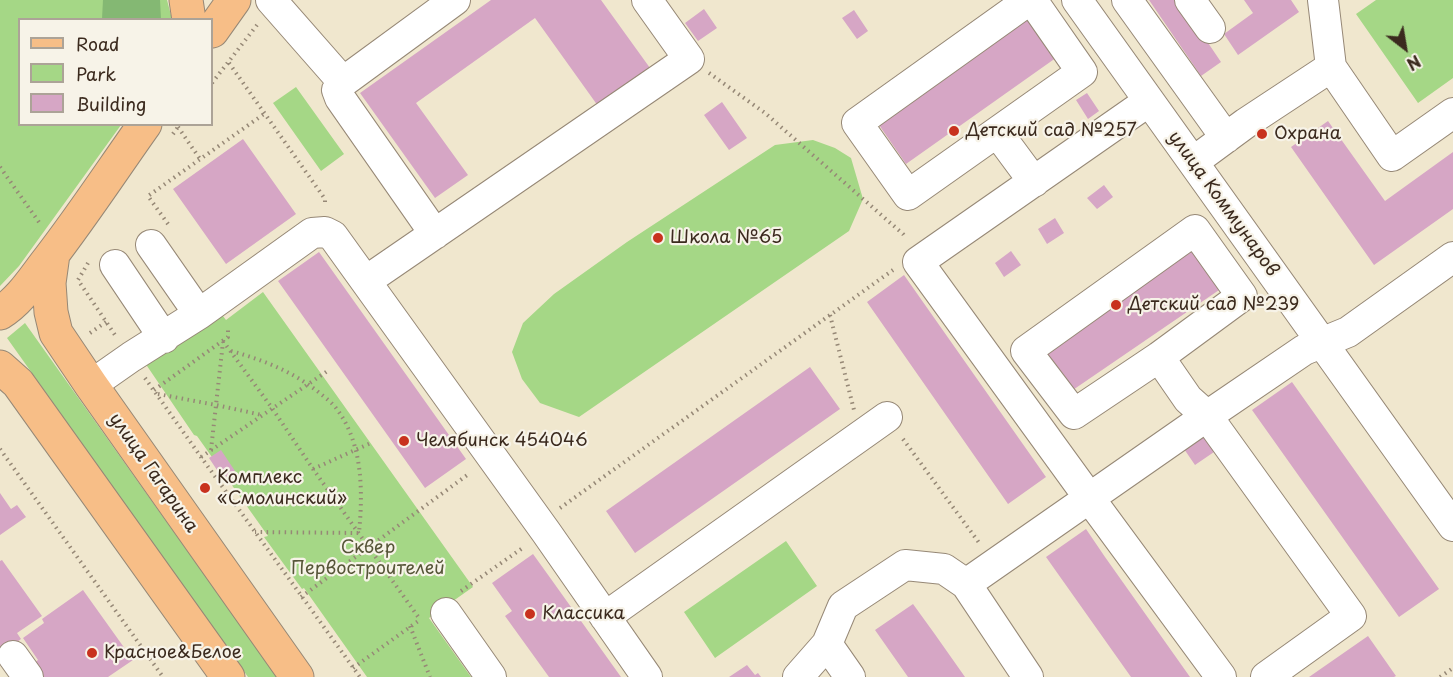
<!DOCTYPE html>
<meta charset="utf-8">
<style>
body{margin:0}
#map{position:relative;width:1453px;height:677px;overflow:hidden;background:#f0e7ce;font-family:"Playpen Sans",sans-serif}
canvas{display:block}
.legend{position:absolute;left:18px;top:18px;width:195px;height:108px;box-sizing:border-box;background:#f7f3e8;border:2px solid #aca397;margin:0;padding:8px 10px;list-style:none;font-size:18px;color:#3b2a1e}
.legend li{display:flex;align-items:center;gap:12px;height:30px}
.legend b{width:30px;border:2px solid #aca397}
.north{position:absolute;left:1375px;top:18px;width:60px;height:60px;-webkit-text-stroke:4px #f7f3e8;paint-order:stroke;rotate:149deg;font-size:16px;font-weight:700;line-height:24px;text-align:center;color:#3b2a1e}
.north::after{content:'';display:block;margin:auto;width:21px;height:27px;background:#3b2a1e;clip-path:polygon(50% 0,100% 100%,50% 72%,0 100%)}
</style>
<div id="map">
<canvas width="1453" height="677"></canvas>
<ul class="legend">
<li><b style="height:8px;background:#f7be87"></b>Road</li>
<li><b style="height:16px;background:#a5d786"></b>Park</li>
<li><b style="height:16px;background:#d6a6c5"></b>Building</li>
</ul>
<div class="north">N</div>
</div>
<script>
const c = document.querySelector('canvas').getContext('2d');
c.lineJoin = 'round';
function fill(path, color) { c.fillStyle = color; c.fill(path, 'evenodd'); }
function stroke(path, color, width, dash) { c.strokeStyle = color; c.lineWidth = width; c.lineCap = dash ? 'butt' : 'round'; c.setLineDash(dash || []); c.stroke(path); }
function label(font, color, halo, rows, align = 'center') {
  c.font = font + ' "Playpen Sans",sans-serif'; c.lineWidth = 4.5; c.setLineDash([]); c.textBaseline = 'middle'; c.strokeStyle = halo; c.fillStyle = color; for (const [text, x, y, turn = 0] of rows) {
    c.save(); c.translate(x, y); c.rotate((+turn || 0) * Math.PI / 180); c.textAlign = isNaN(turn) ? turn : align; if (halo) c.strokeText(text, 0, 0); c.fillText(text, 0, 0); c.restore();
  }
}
fill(new Path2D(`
 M0,0H167L172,19L20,20V124L121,125L19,266L0,286Z
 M1376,0H1453V78L1418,103L1356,14Z
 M296,87L344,154L321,171L273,103Z
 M813,140L835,148L851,158L863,199L849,231L579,417L540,403L522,379L512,352L523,323L554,294L627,242L775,145Z
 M263,292L473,587L429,618L471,677H367L304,588L302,589L264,537L268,536L197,436L194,435L145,363L219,311L226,320Z
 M25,323L277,677H248L7,338Z
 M786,541L817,586L715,658L684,612Z`), '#a5d786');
fill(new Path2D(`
 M103,0H160L161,19H102Z`), '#84b873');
fill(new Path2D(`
 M491,0H601L650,68L598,106L535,18L416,103L468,175L435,198L360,93Z
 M1149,0H1179L1221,62L1201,76Z
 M1244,0H1291L1299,12L1238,55L1224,34L1253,13Z
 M704,9L717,28L698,41L685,23Z
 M854,10L868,31L857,39L842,18Z
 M1033,16L1060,55L906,164L879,125Z
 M1087,93L1099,111L1088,119L1076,100Z
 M722,102L747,138L729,150L704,115Z
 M1328,121L1385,201L1453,152V209L1374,265L1291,147Z
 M243,139L296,214L226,264L173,189Z
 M1104,185L1113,197L1097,209L1087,198Z
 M1055,218L1064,233L1047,244L1038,229Z
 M1193,246L1222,288L1067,394L1038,353Z
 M1011,251L1021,265L1004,277L995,263Z
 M319,252L466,459L425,488L278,281Z
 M904,275L1046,477L1008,504L867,302Z
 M810,367L840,409L635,553L606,511Z
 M1292,382L1439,589L1399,617L1252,410Z
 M1201,433L1214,452L1195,465L1182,446Z
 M221,450L235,471L223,479L209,458Z
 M0,493L11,509L17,505L26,517L0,535Z
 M1086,529L1105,557L1190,677H1131L1046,557Z
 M533,554L551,579L621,677H549L505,616L512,611L492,583Z
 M2,560L42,616L17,633L21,639L0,654V561Z
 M83,590L133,660L108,677H41L32,665L38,660L23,638L44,623L42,619Z
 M913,604L934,633L965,677H908L875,630Z
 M1368,636L1396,676L1394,677H1309Z
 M747,665L755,675L758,673L761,677H729Z`), '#d6a6c5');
const minor = new Path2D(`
 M271,0L343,82
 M1029,0L857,123L908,195L1082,72L1032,0
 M1077,0L1453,526
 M1127,0L1226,138
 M1190,0L1210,28
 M1323,0L1331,67
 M1149,101L918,262L1090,499L1221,677
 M997,132L1034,182
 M1193,162L1246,123L1331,67L1392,156L1453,113
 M1195,230L1242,296L1159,357L1074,414L1026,351Z
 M435,234L340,98L337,90L343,82L455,0
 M151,245L199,314
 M115,265L164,338
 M366,281L689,59L647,0
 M1159,357L1188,399L1207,416L1351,616L1266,677
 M91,385L131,357L199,314L312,233L325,232L333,236L546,532L647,677
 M446,613L491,677
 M605,617L887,417
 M827,644L843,606L905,565L944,569L966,584
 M13,656L28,677
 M798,677L827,644L850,677
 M1028,677L966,584L1207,416L1304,350L1348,332L1453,257`);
const major = new Path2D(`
 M186,0L189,20
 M212,31L234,0
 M53,254L49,283L51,312L56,333L91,385L297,677
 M0,313C21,300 34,278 49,259C83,215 113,169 145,124
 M0,367L18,383L228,677`);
stroke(minor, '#968876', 32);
stroke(major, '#968876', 35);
stroke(new Path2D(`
 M229,63L325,199V206
 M709,73L765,113L903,234L905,237
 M212,83L257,25
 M178,127L200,159
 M173,134L180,124
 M0,167L41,225
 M168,224L148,196L264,114
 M88,263L78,280L115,335
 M830,315L854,410
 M90,333L106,322
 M223,341L272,408L313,469L419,618
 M231,351C264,360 296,373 322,395C327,399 332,403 336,408C363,443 363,491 359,533L255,532
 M145,378L201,457L360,677
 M154,390L228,337V327
 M158,394L216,405L262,415
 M903,439L980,544
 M0,449L163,677
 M211,450L223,342
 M201,457L329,370
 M313,469L373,442
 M560,508L893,270
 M461,591L524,547
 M301,597L470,473
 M410,626L430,677
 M353,668L421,619
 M1440,677L1453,668`), '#968876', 4, [1.5, 4.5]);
stroke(minor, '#fff', 30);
stroke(major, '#f7be87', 33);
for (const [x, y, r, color] of [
 [954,131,6,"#c8321e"],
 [1262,134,6,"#c8321e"],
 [658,238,6,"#c8321e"],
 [1116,305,6,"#c8321e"],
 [404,441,6,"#c8321e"],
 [205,488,6,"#c8321e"],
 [530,614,6,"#c8321e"],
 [92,653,6,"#c8321e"]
]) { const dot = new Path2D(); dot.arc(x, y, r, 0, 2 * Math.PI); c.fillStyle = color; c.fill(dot); stroke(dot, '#f7f3e8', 2); }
label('18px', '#3b2a1e', '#f7f3e8', [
 ["Детский сад №257",966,131],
 ["Охрана",1274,134],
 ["Школа №65",670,238],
 ["Детский сад №239",1128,305],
 ["Челябинск 454046",416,441],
 ["Комплекс",217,478],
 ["«Смолинский»",217,499],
 ["Классика",542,614],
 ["Красное&Белое",104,653]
], 'left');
label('18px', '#3b2a1e', '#f7f3e8', [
 ["улица Коммунаров",1223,204,54],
 ["улица Гагарина",153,473,55]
]);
label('18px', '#565538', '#f7f3e8', [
 ["Сквер",368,548],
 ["Первостроителей",368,569]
]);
</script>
